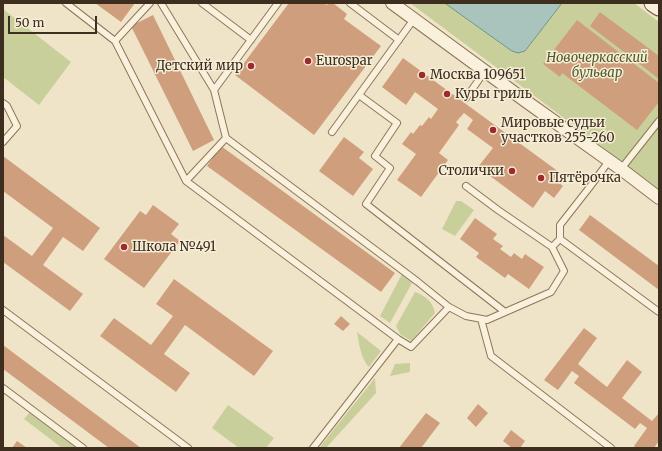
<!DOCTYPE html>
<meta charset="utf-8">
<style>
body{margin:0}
#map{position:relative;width:662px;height:451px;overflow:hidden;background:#f0e4c8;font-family:Merriweather,serif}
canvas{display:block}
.frame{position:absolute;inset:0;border:4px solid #3d2e20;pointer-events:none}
.scale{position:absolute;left:8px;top:16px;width:89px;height:18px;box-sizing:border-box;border:2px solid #3d2e20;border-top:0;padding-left:5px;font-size:12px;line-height:14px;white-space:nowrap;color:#3d2e20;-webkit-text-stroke:3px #f7eed8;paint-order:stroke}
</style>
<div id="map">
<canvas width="662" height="451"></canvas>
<div class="frame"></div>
<div class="scale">50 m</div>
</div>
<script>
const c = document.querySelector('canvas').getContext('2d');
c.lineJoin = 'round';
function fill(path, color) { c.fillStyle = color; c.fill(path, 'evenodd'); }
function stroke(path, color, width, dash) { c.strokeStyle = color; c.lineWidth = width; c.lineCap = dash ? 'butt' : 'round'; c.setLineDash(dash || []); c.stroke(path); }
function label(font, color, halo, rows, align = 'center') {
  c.font = font + ' Merriweather,serif'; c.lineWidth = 3; c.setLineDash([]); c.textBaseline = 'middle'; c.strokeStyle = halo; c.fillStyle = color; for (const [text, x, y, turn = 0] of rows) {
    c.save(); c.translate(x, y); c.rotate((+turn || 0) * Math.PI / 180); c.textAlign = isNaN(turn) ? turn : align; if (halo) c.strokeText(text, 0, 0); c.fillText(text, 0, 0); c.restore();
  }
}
fill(new Path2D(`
 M410,3H445L512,51H525L562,3H634L659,22V189Z
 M3,9L71,62L39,105L3,77Z
 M456,201H461L474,210L455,236L442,229Z
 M402,274L412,283L390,323L380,316Z
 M415,292C426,296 433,302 435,313L411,341L400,334L396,326Z
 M357,332L381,351L369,367C361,359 359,344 357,332Z
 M410,363V372L390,376L395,364Z
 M375,378L376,393L326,448H319Z
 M228,405L274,438L266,448H239L212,428Z
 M30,412L77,448H62L24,419Z`), '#c9cf9b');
const water = new Path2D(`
 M445,3H562L525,51L518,53L512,51Z`);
fill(water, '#a9c4bc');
stroke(water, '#6f938a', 1);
fill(new Path2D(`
 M95,3H135L121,22Z
 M289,3H323L327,5L328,3H333L347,14L344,19L381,46L314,135L235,75Z
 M600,12L659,56V79L590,26Z
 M153,15L214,140L193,151L131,26Z
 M577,20L659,83V102L637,130L562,73L560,77L543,64Z
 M403,58L559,172L554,179L563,186L554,198L545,191L533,208L478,167L493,148L467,129L473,120L464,113L456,122L459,125L439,153L448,160L421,197L397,180L416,154L402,144L411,132L413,134L420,125L422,126L429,117L431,119L438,109L415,92L406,105L382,87Z
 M344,137L364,152L359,158L373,169L353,196L319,171Z
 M221,146L395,273L381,292L207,166Z
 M3,156L100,228L83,251L63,237L43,265L83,294L70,311L3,262V235L32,256L53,228L3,191Z
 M153,205L179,224L171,234L180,241L144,288L104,259L140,211L146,215Z
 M590,215L659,266V290L579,230Z
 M475,218L497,234L493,239L503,246L500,249L511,257L514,253L522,259L525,254L544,267L529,289L508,274L505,278L476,257L479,253L460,239Z
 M174,279L273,351L254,376L185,325L164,354L190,373L176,392L100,336L114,318L151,345L173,316L156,304Z
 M341,316L350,324L343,331L334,324Z
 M584,328L597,338L578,364L607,387L627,360L642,372L622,398L652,421L659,413V441L654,448H636L634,446L647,428L640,423L635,429L574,383L579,376L572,371L558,390L544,380Z
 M3,345L141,448H109L3,369Z
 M478,404L488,413L476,427L467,418Z
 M426,413L440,423L421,448H399Z
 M511,430L525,441L520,448H512L503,441Z
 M17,441L27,448H12Z`), '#cf9f7d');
const lane = new Path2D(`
 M66,3L115,41L186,181L398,339L411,347L449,307
 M161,3L214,90
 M202,3L251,40
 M278,3L214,90L226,138L418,282L449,307L466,316L487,320L551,292L564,271L552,247L560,239V225L589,188L609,161
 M350,3L399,40
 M115,41L150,3
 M359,95L397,123L375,156L390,168L366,204L505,312
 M466,98L485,71
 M3,103L7,106L17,126L3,142
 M332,132L414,19
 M621,169L659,121
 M186,181L226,138
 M466,186L498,210L552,247
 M560,239L659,312
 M3,310L188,448
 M481,319L491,356L611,448
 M3,388L83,448
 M313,448L398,339`);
const street = new Path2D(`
 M392,3L527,102L621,169L659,198`);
const secondary = new Path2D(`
 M653,3L659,7`);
stroke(lane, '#8d765c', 8);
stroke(street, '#8d765c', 14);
stroke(secondary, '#6f573f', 19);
stroke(lane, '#faf1dc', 6);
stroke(street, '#faf1dc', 12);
stroke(secondary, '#faf1dc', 17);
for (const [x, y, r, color] of [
 [308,61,4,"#9e2a2b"],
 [251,66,4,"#9e2a2b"],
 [422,75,4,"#9e2a2b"],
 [447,94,4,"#9e2a2b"],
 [493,130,4,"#9e2a2b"],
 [512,171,4,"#9e2a2b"],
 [541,178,4,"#9e2a2b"],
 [124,247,4,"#9e2a2b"]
]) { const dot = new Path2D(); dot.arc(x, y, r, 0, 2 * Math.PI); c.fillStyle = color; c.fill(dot); stroke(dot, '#f7eed8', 1.5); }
label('italic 13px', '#4d5a26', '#f7eed8', [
 ["Новочеркасский",597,58],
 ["бульвар",597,73]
]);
label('13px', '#3d2e20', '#f7eed8', [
 ["Eurospar",316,61],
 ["Детский мир",243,66,"right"],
 ["Москва 109651",430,75],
 ["Куры гриль",455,94],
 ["Мировые судьи",501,123],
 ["участков 255-260",501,138],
 ["Столички",504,171,"right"],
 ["Пятёрочка",549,178],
 ["Школа №491",132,247]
], 'left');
</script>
